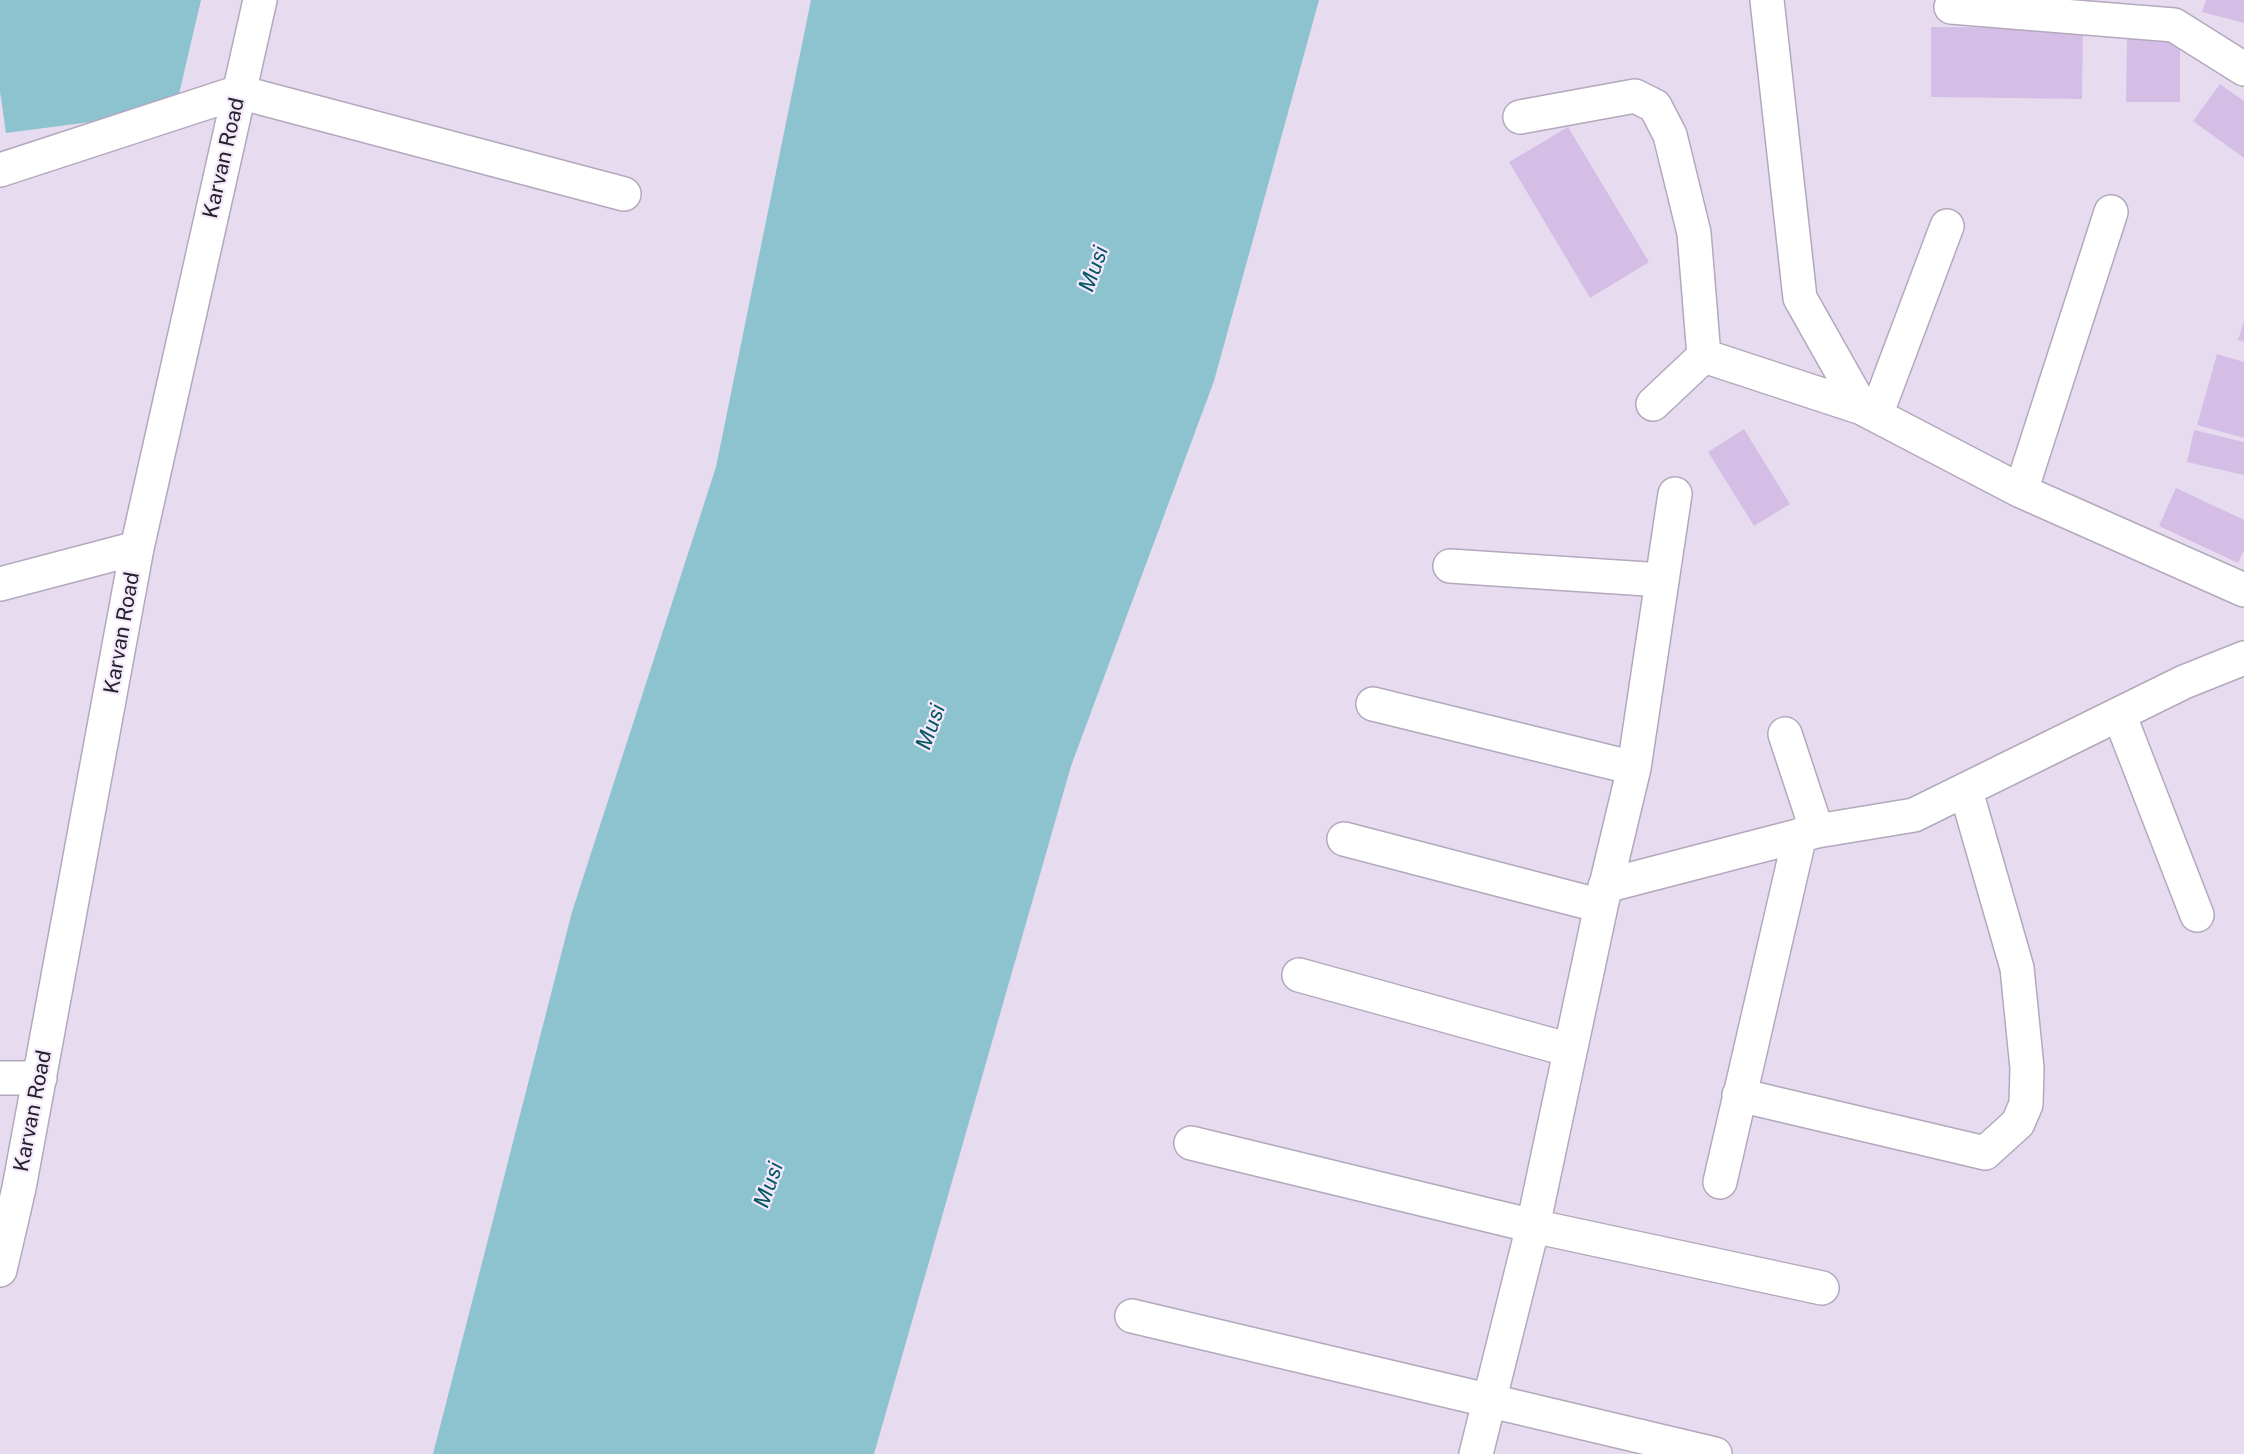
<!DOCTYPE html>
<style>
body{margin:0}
canvas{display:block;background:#e7dbf0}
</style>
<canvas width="2244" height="1454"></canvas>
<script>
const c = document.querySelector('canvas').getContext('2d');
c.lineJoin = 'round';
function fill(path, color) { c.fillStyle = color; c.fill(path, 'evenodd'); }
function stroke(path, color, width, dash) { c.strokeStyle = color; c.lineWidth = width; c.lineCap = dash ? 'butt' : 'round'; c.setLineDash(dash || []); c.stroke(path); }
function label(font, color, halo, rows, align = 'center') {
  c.font = font + ' "Public Sans",sans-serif'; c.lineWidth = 4.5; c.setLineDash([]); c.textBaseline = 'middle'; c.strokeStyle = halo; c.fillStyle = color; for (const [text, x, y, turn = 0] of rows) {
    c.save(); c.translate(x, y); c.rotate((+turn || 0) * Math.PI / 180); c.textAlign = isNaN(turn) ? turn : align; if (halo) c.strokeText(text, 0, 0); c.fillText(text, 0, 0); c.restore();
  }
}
fill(new Path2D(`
 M0,0H201L175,111L6,133L0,91Z
 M811,0H1319L1214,381L1071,766L874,1454H433L572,912L716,467Z`), '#8cc3ce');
fill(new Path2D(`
 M2206,0H2244V23L2202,12Z
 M1931,27L2083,28L2082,99L1931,97Z
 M2127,38L2180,39V102H2126Z
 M2220,84L2244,101V158L2193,121Z
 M1568,127L1649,262L1590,298L1509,162Z
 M2244,321V342L2238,340Z
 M2217,354L2244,362V438L2197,425Z
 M1744,429L1790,504L1754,526L1708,452Z
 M2194,430L2244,442V475L2187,462Z
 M2176,488L2244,520V550L2238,563L2159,526Z`), '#d5bee6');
const minor = new Path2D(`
 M1767,0L1800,298L1862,408
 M1951,7L2174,25L2244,69
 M1520,117L1635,96L1655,106L1670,135L1694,233L1704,356L1862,408L2021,491L2244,590
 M0,170L239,92L624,194
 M1653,404L1704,356
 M1876,415L1947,226
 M2021,491L2111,212
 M1450,566L1662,580
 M0,584L137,548
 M1373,704L1634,768
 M2119,714L2197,915
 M1785,734L1817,831L1914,815L2184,682L2244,658
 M1344,839L1601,906
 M1605,886L1817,831
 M1299,975L1570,1050
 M0,1078H40
 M1739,1095L1985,1153L2018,1123L2026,1104L2027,1068L2017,968L1966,791
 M1191,1143L1533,1226L1822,1288
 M1720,1182L1800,835
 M0,1270L19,1188L137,548L260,0
 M1132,1316L1715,1454
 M1476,1454L1533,1226L1601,906L1634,768L1675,494`);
stroke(minor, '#b3a8bc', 36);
stroke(minor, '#fff', 33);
label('21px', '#252128', '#f4e8fd', [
 ["Karvan Road",224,158,-77],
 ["Karvan Road",122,633,-80],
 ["Karvan Road",33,1111,-79]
]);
label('italic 22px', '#055763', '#f4e8fd', [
 ["Musi",1094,269,-70],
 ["Musi",931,727,-70],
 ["Musi",769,1185,-70]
]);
</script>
